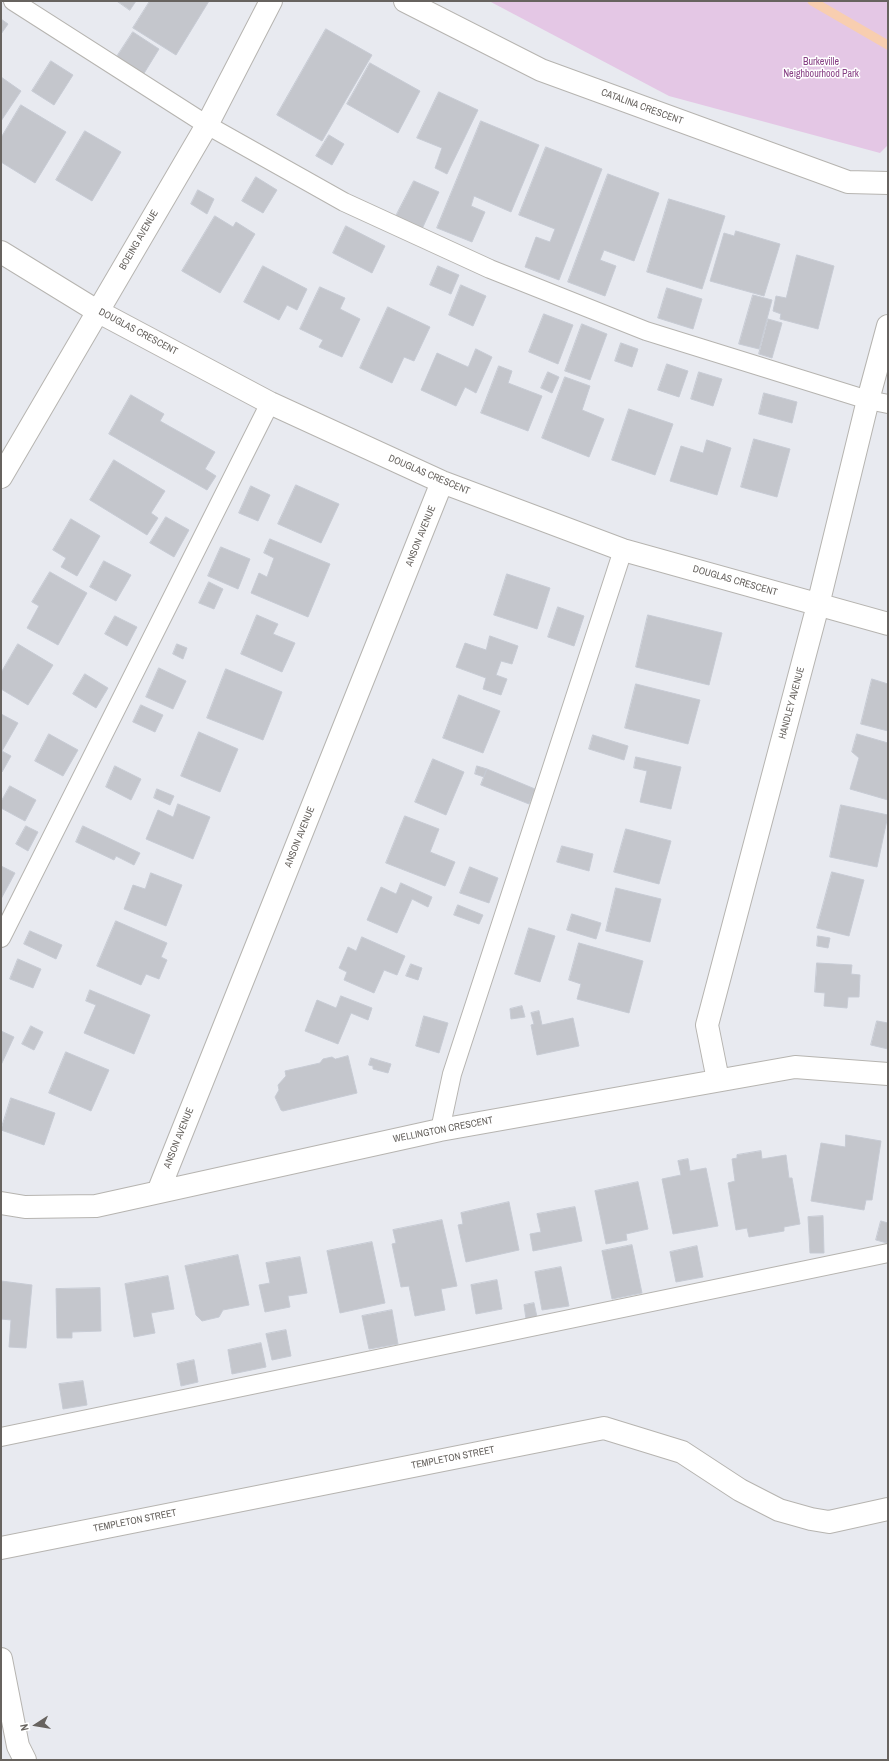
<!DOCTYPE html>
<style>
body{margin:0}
#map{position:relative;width:889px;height:1761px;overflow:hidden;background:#e8eaf0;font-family:"Archivo Narrow",sans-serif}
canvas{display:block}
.frame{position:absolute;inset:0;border:2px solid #67635f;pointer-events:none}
.north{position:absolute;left:16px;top:1705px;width:40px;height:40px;-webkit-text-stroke:3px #fff;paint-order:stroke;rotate:258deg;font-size:11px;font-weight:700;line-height:16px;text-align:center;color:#67635f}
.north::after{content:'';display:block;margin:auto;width:14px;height:18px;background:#67635f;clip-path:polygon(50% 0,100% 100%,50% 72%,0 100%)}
</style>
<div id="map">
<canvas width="889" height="1761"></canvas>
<div class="frame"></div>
<div class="north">N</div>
</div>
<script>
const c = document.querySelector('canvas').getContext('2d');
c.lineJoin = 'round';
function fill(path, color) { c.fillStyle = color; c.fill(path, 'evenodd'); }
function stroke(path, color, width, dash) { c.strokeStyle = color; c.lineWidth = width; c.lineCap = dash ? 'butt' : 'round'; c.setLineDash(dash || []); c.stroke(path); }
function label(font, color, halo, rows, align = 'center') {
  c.font = font + ' "Archivo Narrow",sans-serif'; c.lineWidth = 3; c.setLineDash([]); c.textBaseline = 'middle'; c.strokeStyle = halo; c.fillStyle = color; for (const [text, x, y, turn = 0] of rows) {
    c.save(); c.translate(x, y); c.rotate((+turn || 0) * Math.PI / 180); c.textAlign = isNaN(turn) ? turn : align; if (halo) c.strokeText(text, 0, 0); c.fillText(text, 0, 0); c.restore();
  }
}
fill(new Path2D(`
 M489,1H888V145L880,153L669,96Z`), '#e4c7e5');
stroke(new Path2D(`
 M812,1L888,45`), '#f8ceb0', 9);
const building = new Path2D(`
 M117,1H136L130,10Z
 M150,1H209L176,55L133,28Z
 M1,19L8,24L1,34Z
 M326,29L372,55L322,141L277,115Z
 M133,32L159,49L143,75L116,58Z
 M51,61L73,75L54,105L32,91Z
 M370,63L420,91L398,133L347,104Z
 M1,77L21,91L1,121Z
 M439,92L478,110L447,174L435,168L442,148L417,138Z
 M21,105L66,132L35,183L1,162V138Z
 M481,121L539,145L511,212L474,196L471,206L485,212L472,242L437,228Z
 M85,131L121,152L92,201L56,180Z
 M329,135L344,144L332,165L316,156Z
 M546,147L602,169L559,280L525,267L536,237L550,242L555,229L519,215Z
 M608,174L659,193L634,261L604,250L600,260L616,266L605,296L568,282Z
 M256,177L277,190L263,213L242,201Z
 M414,181L439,192L422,229L396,216Z
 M198,190L214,199L207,214L191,204Z
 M669,199L725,216L702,289L647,272Z
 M215,216L233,227L236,222L255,234L220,293L182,271Z
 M346,226L385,246L372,273L333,253Z
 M736,231L780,244L764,296L710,281L724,233L734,236Z
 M797,255L834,266L818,329L780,319L781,314L773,311L776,296L786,298Z
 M263,266L307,289L297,310L287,305L279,320L244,302Z
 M438,266L459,275L451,294L430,285Z
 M461,285L486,296L473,326L449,315Z
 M320,287L345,298L340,309L360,319L342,357L319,347L323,340L300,329Z
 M667,288L702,299L693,329L658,318Z
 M753,295L772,300L759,349L739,344Z
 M388,307L430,327L414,361L404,357L392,383L360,368Z
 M544,314L573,325L558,364L529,352Z
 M768,319L782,323L772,358L759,354Z
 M582,324L607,334L590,380L565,371Z
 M621,343L638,349L632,367L615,361Z
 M476,349L492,357L476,393L465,387L456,406L421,390L437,353L468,367Z
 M667,364L688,371L679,397L658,390Z
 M499,366L512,371L508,383L542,396L528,431L481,413Z
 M548,372L559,377L552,393L541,388Z
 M699,372L722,379L713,406L691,399Z
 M565,377L590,386L582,410L604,419L589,457L542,438Z
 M764,393L797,402L792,423L759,414Z
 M131,395L164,414L160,421L215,452L205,469L216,476L207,490L109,434Z
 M629,409L673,424L655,475L612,460Z
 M754,439L790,449L777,497L741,487Z
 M707,440L731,448L717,495L670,481L681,446L703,453Z
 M114,460L165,491L151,513L158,518L147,535L90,500Z
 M296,485L339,504L321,543L278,524Z
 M251,486L270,495L258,521L239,513Z
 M166,517L189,530L174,557L150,543Z
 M71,519L100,536L77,576L61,567L66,558L53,550Z
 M270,539L330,564L308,617L251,593L259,573L267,577L274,558L264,553Z
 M221,547L250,559L238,589L208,576Z
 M104,561L131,575L116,601L90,587Z
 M50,572L87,593L58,645L27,628L39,606L32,602Z
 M507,574L550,588L537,629L494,615Z
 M209,582L223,589L214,609L199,603Z
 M558,607L584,616L574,646L548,637Z
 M257,615L278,624L273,634L295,643L282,672L241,654Z
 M648,615L722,633L709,685L636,667Z
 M115,616L137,627L127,646L105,634Z
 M490,636L518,646L512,664L501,661L496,675L507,679L501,695L483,689L486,678L456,667L465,643L486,650Z
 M18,644L53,665L28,705L1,689V673Z
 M177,644L187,648L183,659L173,654Z
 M159,668L186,681L173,709L146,697Z
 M226,669L282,692L263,740L207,718Z
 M85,674L108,688L96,708L73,694Z
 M872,679L888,684V731L861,724Z
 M636,684L700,700L688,744L625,728Z
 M459,695L500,711L483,753L443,738Z
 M141,705L163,715L155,732L133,722Z
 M1,714L18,723L2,751L11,756L2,772L1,771Z
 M199,732L238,749L220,792L181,776Z
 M49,734L78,750L63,776L35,761Z
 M857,734L888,743V800L850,789L859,758L852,752Z
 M593,735L628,746L624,760L589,749Z
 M636,757L681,767L671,809L640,802L647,771L634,768Z
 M433,759L464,772L446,815L415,802Z
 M115,766L141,779L131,800L106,787Z
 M477,766L487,769L484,777L475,774Z
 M487,769L535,789L529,804L481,785Z
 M10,786L36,800L25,821L1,808V802Z
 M157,789L174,796L170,805L154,798Z
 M178,804L210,817L193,859L146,839L158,810L173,817Z
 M841,805L888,815L877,867L830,857Z
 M405,816L439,829L430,852L455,862L445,886L386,863Z
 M26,826L38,832L28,851L16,844Z
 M83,826L140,853L134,865L116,856L114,860L76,842Z
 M626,829L671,841L659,884L614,872Z
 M562,846L593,854L589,871L557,862Z
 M1,866L15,873L1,899Z
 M470,867L498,878L489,903L460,893Z
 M832,872L864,880L849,936L817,928Z
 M151,873L182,885L166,926L124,909L133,885L145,889Z
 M401,883L432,897L428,907L412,899L397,933L367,920L381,887L396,894Z
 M616,888L661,899L650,942L606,931Z
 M458,905L483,915L479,924L454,915Z
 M572,914L601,923L596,939L567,930Z
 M116,921L167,943L161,957L167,960L159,979L146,974L141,985L97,966Z
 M529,928L555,936L540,982L515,974Z
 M30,931L62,945L56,959L24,944Z
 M818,936L830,938L828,948L817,946Z
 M362,937L405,956L397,975L384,970L374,993L344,980L347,972L339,968L348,947L356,951Z
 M579,943L643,961L629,1013L577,999L581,984L569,980Z
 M18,959L41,969L33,988L10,979Z
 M817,963L852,965L851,974L860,975L859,997H848L847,1008L824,1006L825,993L815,992Z
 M411,964L422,968L418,980L406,976Z
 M90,990L150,1015L134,1054L84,1033L96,1005L86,1001Z
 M341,996L372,1008L368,1020L351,1013L338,1044L305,1031L317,1000L336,1008Z
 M522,1006L525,1017L511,1019L510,1009Z
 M539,1011L542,1025L573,1018L579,1046L537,1055L531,1025L534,1024L531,1013Z
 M424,1016L448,1023L439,1053L416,1046Z
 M877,1021L888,1023V1049L871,1045Z
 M31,1026L43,1032L34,1050L22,1044Z
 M1,1031L14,1037L1,1065Z
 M66,1052L109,1070L91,1111L49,1093Z
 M348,1056L357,1093L283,1111L281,1110L275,1097L279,1090L278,1085L286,1076L285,1071L320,1063L323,1059L332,1057L335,1059Z
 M371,1058L391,1064L388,1073L373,1069V1066L369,1065Z
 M11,1098L55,1113L44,1145L1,1130Z
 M846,1135L881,1141L872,1200H866L864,1210L811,1201L821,1143L845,1147Z
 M761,1151L762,1159L786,1155L789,1178H792L800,1224L784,1227V1231L749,1237L747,1228L736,1230L728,1183L735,1181L732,1159L737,1158V1155Z
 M688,1159L690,1171L706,1168L718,1226L673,1234L662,1179L681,1175L678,1161Z
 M638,1182L648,1229L626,1234L627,1240L606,1244L595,1191Z
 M509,1202L519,1250L466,1262L458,1225L463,1224L461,1213Z
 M575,1207L582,1241L533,1251L530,1234L541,1232L537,1214Z
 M823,1216L824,1253H810L808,1217Z
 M442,1220L457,1286L441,1289L445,1310L415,1316L409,1286L401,1287L392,1244L396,1243L393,1230Z
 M881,1221L888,1223L887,1243L876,1240Z
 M372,1242L385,1303L340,1313L327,1251Z
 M632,1245L642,1293L612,1299L602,1251Z
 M697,1246L703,1277L676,1282L670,1252Z
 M238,1255L249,1305L223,1310L219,1317L202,1321L196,1315L185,1266Z
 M300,1257L307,1293L288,1296L290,1307L265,1312L259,1285L270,1283L266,1263Z
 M561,1267L569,1306L542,1310L535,1272Z
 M168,1276L174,1309L151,1313L155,1333L134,1337L125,1284Z
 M497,1280L502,1309L476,1314L471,1285Z
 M1,1281L32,1285L26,1348L9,1347L11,1320L1,1319Z
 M100,1288L101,1331L72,1332V1338H57L56,1289Z
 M534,1303L537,1317L526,1319L524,1305Z
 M392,1310L398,1344L369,1349L362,1316Z
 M286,1330L291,1356L272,1360L266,1334Z
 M261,1343L266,1367L232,1374L228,1350Z
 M194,1360L198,1382L181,1386L177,1364Z
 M83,1381L87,1405L63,1409L59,1384Z`);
fill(building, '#c4c6cc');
stroke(building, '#c7cbd4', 1);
const lane = new Path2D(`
 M13,1L207,125L344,202L490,269L646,331L868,400L888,404
 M1,938L270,403
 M440,1130L452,1074L623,550
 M1,1437L888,1253`);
const street = new Path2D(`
 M405,1L541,70L848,182L888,183
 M1,252L97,311L270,403L442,482L623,550L888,624
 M1,477L207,125L271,1
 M718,1080L707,1025L818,605L868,400L888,326
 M158,1192L442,482
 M1,1203L25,1207L96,1206L440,1130L795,1067L888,1074
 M1,1548L604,1428L682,1452L740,1490L779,1510L811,1519L829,1522L888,1509
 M1,1659L18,1746L25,1760`);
stroke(lane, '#b6b4b0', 20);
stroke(street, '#b6b4b0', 24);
stroke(lane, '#fff', 18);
stroke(street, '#fff', 22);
label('10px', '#863f84', '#fff', [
 ["Burkeville",821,62],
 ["Neighbourhood Park",821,74]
]);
label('10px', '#67635f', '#fff', [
 ["CATALINA CRESCENT",642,107,20],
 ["BOEING AVENUE",139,240,-60],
 ["DOUGLAS CRESCENT",138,332,28],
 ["DOUGLAS CRESCENT",429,475,23],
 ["ANSON AVENUE",421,536,-68],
 ["DOUGLAS CRESCENT",735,581,16],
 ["HANDLEY AVENUE",792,703,-75],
 ["ANSON AVENUE",300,837,-68],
 ["WELLINGTON CRESCENT",443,1130,-11],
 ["ANSON AVENUE",179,1138,-68],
 ["TEMPLETON STREET",453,1458,-11],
 ["TEMPLETON STREET",135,1521,-11]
]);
</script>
